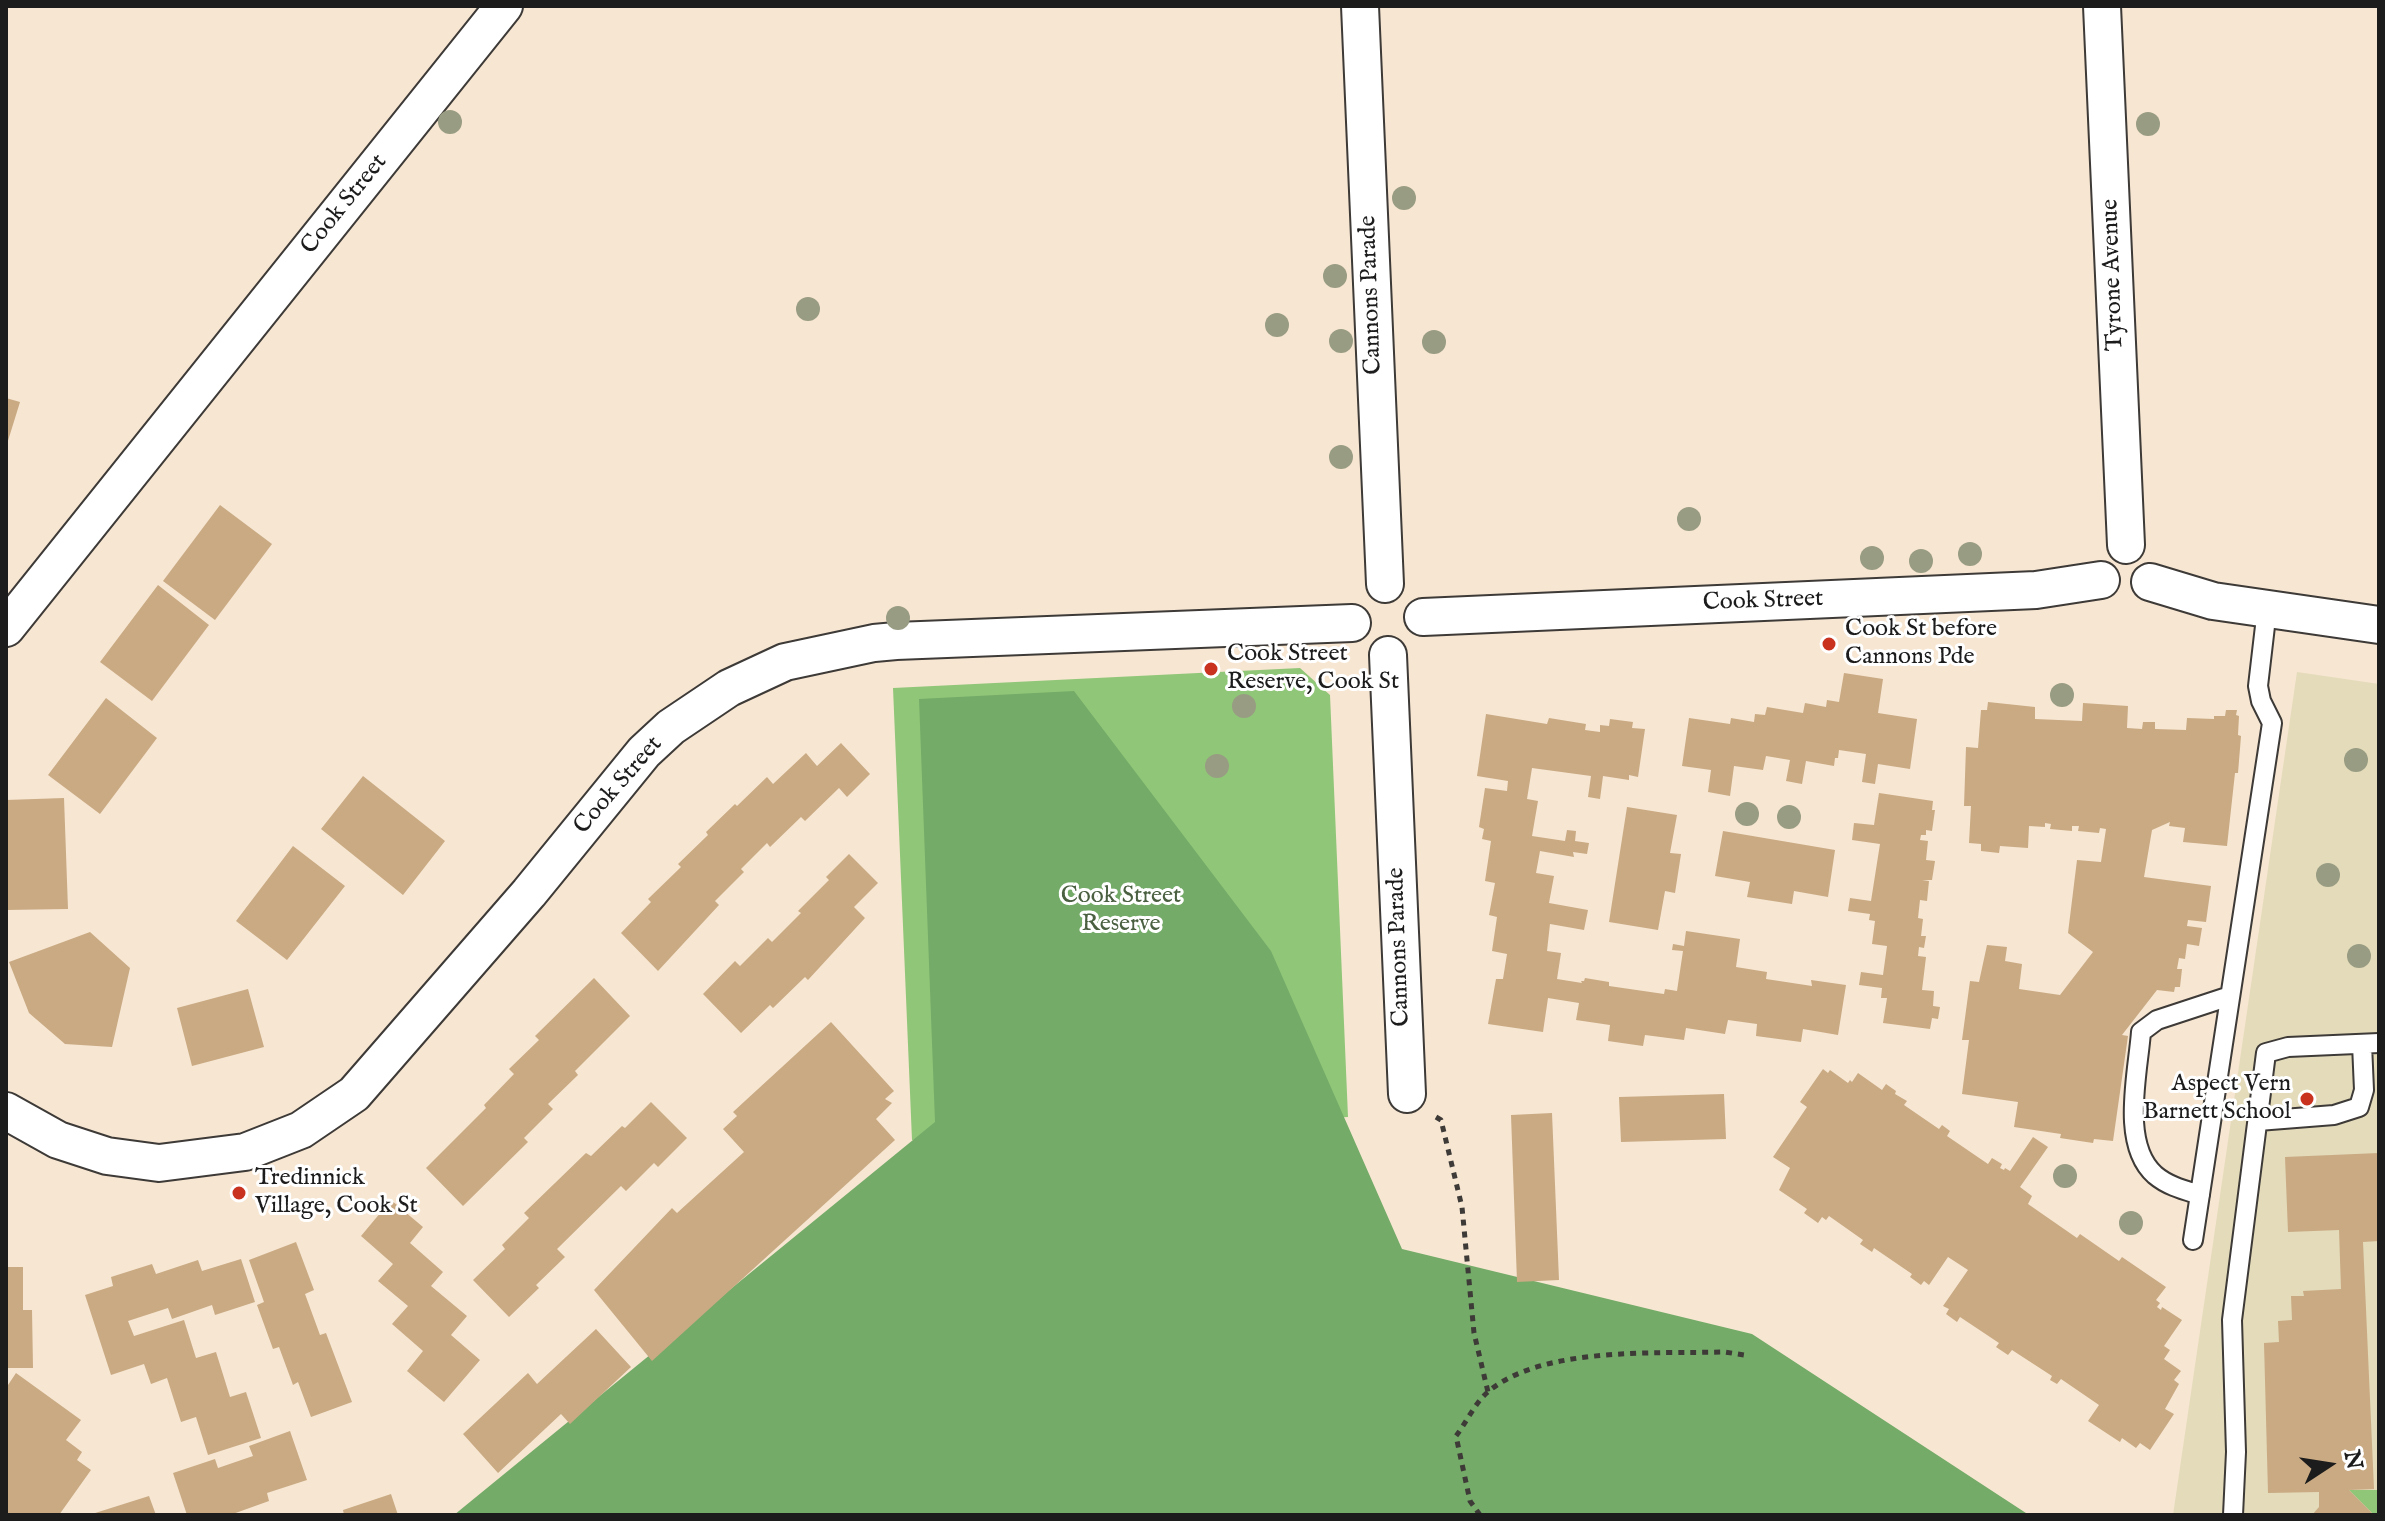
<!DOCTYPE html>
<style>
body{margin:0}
#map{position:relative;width:2385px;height:1521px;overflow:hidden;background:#f7e6d2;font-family:"IM FELL English",serif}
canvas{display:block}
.frame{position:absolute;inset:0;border:8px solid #1c1c1c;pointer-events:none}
.north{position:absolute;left:2289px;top:1425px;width:80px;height:80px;-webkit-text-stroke:6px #fff;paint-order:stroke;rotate:78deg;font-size:22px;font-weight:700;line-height:32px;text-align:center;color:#1c1c1c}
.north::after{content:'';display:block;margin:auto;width:28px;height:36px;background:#1c1c1c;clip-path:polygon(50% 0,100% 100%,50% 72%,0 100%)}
</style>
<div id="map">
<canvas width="2385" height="1521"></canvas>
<div class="frame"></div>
<div class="north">N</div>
</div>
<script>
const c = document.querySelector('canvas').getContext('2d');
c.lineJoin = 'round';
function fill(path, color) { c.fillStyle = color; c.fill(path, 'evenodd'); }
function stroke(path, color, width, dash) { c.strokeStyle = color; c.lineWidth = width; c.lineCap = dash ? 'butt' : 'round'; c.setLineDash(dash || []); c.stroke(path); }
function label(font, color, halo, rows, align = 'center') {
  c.font = font + ' "IM FELL English",serif'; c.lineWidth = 6; c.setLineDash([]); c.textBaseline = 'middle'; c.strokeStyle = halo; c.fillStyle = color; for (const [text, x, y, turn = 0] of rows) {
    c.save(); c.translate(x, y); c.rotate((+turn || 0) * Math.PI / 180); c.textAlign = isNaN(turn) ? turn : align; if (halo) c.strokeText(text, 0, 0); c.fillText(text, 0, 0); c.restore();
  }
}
fill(new Path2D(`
 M2297,672L2379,684V1515H2173Z`), '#e3dbba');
fill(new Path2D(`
 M1300,668L1330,695L1348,1117L912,1140L893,688Z
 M2349,1490H2379V1515H2374Z`), '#90c678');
fill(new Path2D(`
 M1074,691L1271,951L1402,1249L1752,1334L2029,1515H454L935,1122L919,699Z`), '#74ab68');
fill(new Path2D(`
 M6,398L20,402L7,444H6Z
 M220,505L272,544L215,620L163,581Z
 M158,585L209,625L152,701L100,662Z
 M1844,673L1883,679L1878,713L1917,719L1910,769L1878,764L1875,784L1862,782L1866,754L1839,750L1838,758H1835L1834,766L1806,761L1802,784L1786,781L1790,760L1766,756L1763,770L1734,766L1730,796L1708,792L1711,770L1682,766L1689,718L1730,724L1731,718L1754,722L1755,714L1765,715L1767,707L1803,713L1805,703L1826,707L1827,700L1839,702Z
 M106,698L157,738L100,814L48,775Z
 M1988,702L2035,707V719L2082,721L2083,703L2128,706L2127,728L2142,729L2143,722H2155V729L2186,730L2187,718L2214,719V716H2225L2226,710H2237L2236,715L2239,716L2238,735L2241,736L2238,773H2235L2227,846L2183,842L2185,828L2169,826L2170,822L2152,830L2144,877L2211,886L2206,922L2188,920L2187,926L2202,928L2199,946L2187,944L2185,959L2179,958L2177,969H2182L2180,987H2175L2174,992L2157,990L2122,1035L2128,1036L2113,1141L2094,1139L2093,1143L2060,1138L2061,1134L2014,1127L2018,1102L1962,1094L1969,1040H1962L1970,981L1979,982L1987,945L2007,947L2005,961L2022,964L2019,989L2060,995L2093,952L2068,933L2077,860L2101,862L2106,829L2100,828L2099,833L2078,831L2079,826H2072V831L2050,829L2051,824L2045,823V827L2029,826L2028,848L2000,846L1999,853L1981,851V844L1969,843L1971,806H1964L1966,747L1978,748L1981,710H1987Z
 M1486,714L1547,724L1549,718L1586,724L1585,730L1600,732V725L1609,726L1610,719L1633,722L1632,728L1645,729L1638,777L1629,775V780L1603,776L1600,799L1588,797L1591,776L1532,768L1527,799L1538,801L1532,836L1565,841L1567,830L1576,831L1575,841L1589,843L1587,854L1573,852L1574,857L1540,851L1536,873L1554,876L1549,903L1588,910L1584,930L1550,924L1547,951L1561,953L1557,979L1582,983L1581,981H1584L1585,978L1609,982V986L1664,994L1665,989L1677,991L1683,951L1672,950L1673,944L1684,946L1686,931L1740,939L1736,967L1767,972L1766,979L1812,986L1811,980L1846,985L1838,1035L1803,1029L1801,1042L1756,1036L1757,1024L1728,1020L1725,1034L1686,1028L1684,1040L1645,1035L1643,1046L1608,1041L1610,1025L1576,1020L1579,1003L1548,998L1543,1032L1488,1024L1496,979H1503L1507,954L1492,951L1497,917L1489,915L1495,883L1485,881L1491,841L1482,839L1484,829L1479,827L1485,788L1507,791L1508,781L1477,776Z
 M841,743L870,774L847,797L839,788L805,821L801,817L770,847L767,843L741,869L744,872L715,901L719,905L658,971L621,933L651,902L648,899L681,867L678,864L708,835L706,832L735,804L737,806L767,777L773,784L806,753L817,766Z
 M363,776L445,841L403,895L321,829Z
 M1879,793L1933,801L1932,810H1935L1932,831L1926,830V835H1921L1920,840L1928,841L1926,860L1935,861L1932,880H1922L1929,881L1927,901L1920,900L1918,918L1923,919L1921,936H1926L1924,948L1919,947L1918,956L1926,957L1922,990L1934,991L1933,1006L1940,1007L1938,1019L1932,1018L1930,1029L1883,1023L1887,998H1881L1882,988L1859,985L1861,972L1883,975L1887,946L1872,944L1875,921L1869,920L1870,914L1848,911L1850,898L1871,901L1880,844L1852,840L1854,823L1874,825Z
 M64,798L68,909L6,910V800Z
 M1627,807L1677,815L1670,853L1681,854L1675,893L1665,891L1658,930L1609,922Z
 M1723,831L1835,850L1828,897L1794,891L1792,904L1747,897L1750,882L1715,876Z
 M293,846L345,886L287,960L236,921Z
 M849,854L878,883L854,907L865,918L808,980L805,977L773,1008L770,1005L741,1033L703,994L735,961L740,966L768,938L772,942L801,913L798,911L829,880L826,877Z
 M90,932L130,968L112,1047L65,1044L29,1013L9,962Z
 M594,978L630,1016L575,1071L578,1075L548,1104L553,1109L524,1138L528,1142L463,1206L426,1168L486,1108L484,1105L514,1074L509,1069L539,1040L535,1036Z
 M248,989L264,1047L192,1066L177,1008Z
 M831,1022L894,1091L885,1099L892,1103L876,1119L895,1140L652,1361L594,1290L672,1208L677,1213L744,1152L723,1129L737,1116L733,1112Z
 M1823,1069L1828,1073L1830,1070L1848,1083L1850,1080L1852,1082L1858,1073L1882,1090L1886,1084L1896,1091L1895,1094L1907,1101L1904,1105L1939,1129L1942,1125L1950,1131L1947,1136L1988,1164L1992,1158L2002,1164L2000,1168L2004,1170L2005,1168L2010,1171L2033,1137L2048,1147L2020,1187L2032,1196L2028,1204L2077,1238L2080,1234L2119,1261L2122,1257L2166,1287L2156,1300L2160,1303L2157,1307L2161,1310L2162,1307L2182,1320L2164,1346L2170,1350L2164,1359L2181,1371L2174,1380L2179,1384L2165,1409L2174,1414L2150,1450L2140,1443L2136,1448L2122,1438L2120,1442L2088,1421L2099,1405L2061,1379L2057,1384L2050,1380L2052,1376L2012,1350L2008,1355L1996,1347L1999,1343L1960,1317L1957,1322L1946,1314L1949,1309L1943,1306L1968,1270L1948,1257L1929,1285L1924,1281L1921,1285L1910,1277L1912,1274L1874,1248L1872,1252L1860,1244L1863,1240L1829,1216L1826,1220L1822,1217L1818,1223L1804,1213L1807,1209L1779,1190L1790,1168L1773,1157L1807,1107L1800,1102Z
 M1724,1094L1726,1139L1621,1142L1619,1097Z
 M651,1102L687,1138L658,1167L654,1163L626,1191L621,1186L557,1249L565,1257L536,1285L539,1288L509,1317L473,1280L505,1249L502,1245L529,1218L524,1213L586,1153L591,1156L622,1126L625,1128Z
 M1552,1113L1559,1280L1517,1282L1511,1115Z
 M2379,1153V1241L2363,1242L2374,1489L2349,1490L2374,1515H2312L2319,1507V1492L2268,1493L2264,1343L2279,1342L2278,1321L2292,1320L2291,1296H2304L2303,1291L2341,1289L2339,1230L2288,1232L2285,1157Z
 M391,1200L423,1227L410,1243L443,1272L431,1286L467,1316L451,1335L480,1360L444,1402L407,1371L423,1351L392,1324L408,1306L378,1281L393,1264L361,1236Z
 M296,1242L314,1290L305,1294L320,1335L326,1333L352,1402L311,1417L298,1382L293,1385L279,1347L273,1349L257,1305L264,1302L249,1260Z
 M241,1259L255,1302L215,1315L212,1305L172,1319L168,1308L128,1321L134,1336L184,1320L196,1358L216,1352L230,1397L246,1392L261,1438L208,1455L196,1417L181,1422L167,1378L151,1384L144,1364L111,1375L85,1295L113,1286L111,1277L152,1264L156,1274L198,1260L202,1271Z
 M6,1267H23V1310H32L33,1368H6Z
 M596,1329L631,1367L570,1424L561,1414L498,1473L463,1434L528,1373L537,1384Z
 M16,1373L81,1420L66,1440L82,1452L77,1460L91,1470L59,1515H6V1388Z
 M290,1431L307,1480L267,1493L269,1501L230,1515H187L173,1473L215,1459L218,1468L253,1456L249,1446Z
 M391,1494L398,1515H344L343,1510Z
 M149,1496L156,1515H93L92,1514Z`), '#c9aa83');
const service = new Path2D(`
 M2258,1121L2334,1115L2359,1107L2364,1090L2362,1044
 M2200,1195C2184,1190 2168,1186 2155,1175C2120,1144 2138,1073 2141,1032L2157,1020L2230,996
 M2193,1240L2272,723L2261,701L2258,686L2267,609
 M2233,1515L2236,1452L2232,1320L2266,1053L2288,1047L2379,1043`);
const minor = new Path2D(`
 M1360,6L1385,584
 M2102,6L2126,545
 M2150,582L2213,601L2379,625
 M1423,617L2036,590L2101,580
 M6,628L504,6
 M1388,655L1407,1094
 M6,1111L58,1140L107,1156L159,1163L245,1152L301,1130L354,1094L529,893L644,752L671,727L729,688L785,662L874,643L896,641L1352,623`);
stroke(service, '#3d3a37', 22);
stroke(minor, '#3d3a37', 40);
stroke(new Path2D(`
 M1436,1117L1441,1120L1462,1207L1474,1333L1488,1392
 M1480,1515L1470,1501L1456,1436C1466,1423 1476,1401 1489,1391C1544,1346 1656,1354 1725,1352L1744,1355`), '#3d3a37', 5, [6, 6]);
stroke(service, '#fff', 18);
stroke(minor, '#fff', 36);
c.fillStyle = '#989c82';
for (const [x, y] of [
 [450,122],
 [2148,124],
 [1404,198],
 [1335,276],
 [808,309],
 [1277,325],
 [1341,341],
 [1434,342],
 [1341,457],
 [1689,519],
 [1970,554],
 [1872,558],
 [1921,561],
 [898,618],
 [2062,695],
 [1244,706],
 [2356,760],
 [1217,766],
 [1747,814],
 [1789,817],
 [2328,875],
 [2359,956],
 [2065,1176],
 [2131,1223]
]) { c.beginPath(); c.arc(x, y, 12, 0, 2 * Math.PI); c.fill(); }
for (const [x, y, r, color] of [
 [1829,644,8,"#c8321e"],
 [1211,669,8,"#c8321e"],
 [2307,1099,8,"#c8321e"],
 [239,1193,8,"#c8321e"]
]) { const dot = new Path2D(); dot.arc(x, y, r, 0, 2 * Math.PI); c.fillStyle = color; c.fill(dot); stroke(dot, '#fff', 3); }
label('24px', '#1c1c1c', '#fff', [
 ["Cook Street",345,205,-51],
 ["Tyrone Avenue",2114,275,-92],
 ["Cannons Parade",1372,295,-92],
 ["Cook Street",1763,602,-2],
 ["Cook Street",619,786,-49],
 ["Cannons Parade",1400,947,-92]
]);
label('24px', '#1c1c1c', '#fff', [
 ["Cook St before",1845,630],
 ["Cannons Pde",1845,658],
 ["Cook Street",1227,655],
 ["Reserve, Cook St",1227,683],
 ["Aspect Vern",2291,1085,"right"],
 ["Barnett School",2291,1113,"right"],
 ["Tredinnick",255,1179],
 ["Village, Cook St",255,1207]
], 'left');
label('24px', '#4a6041', '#fff', [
 ["Cook Street",1121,897],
 ["Reserve",1121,925]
]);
</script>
